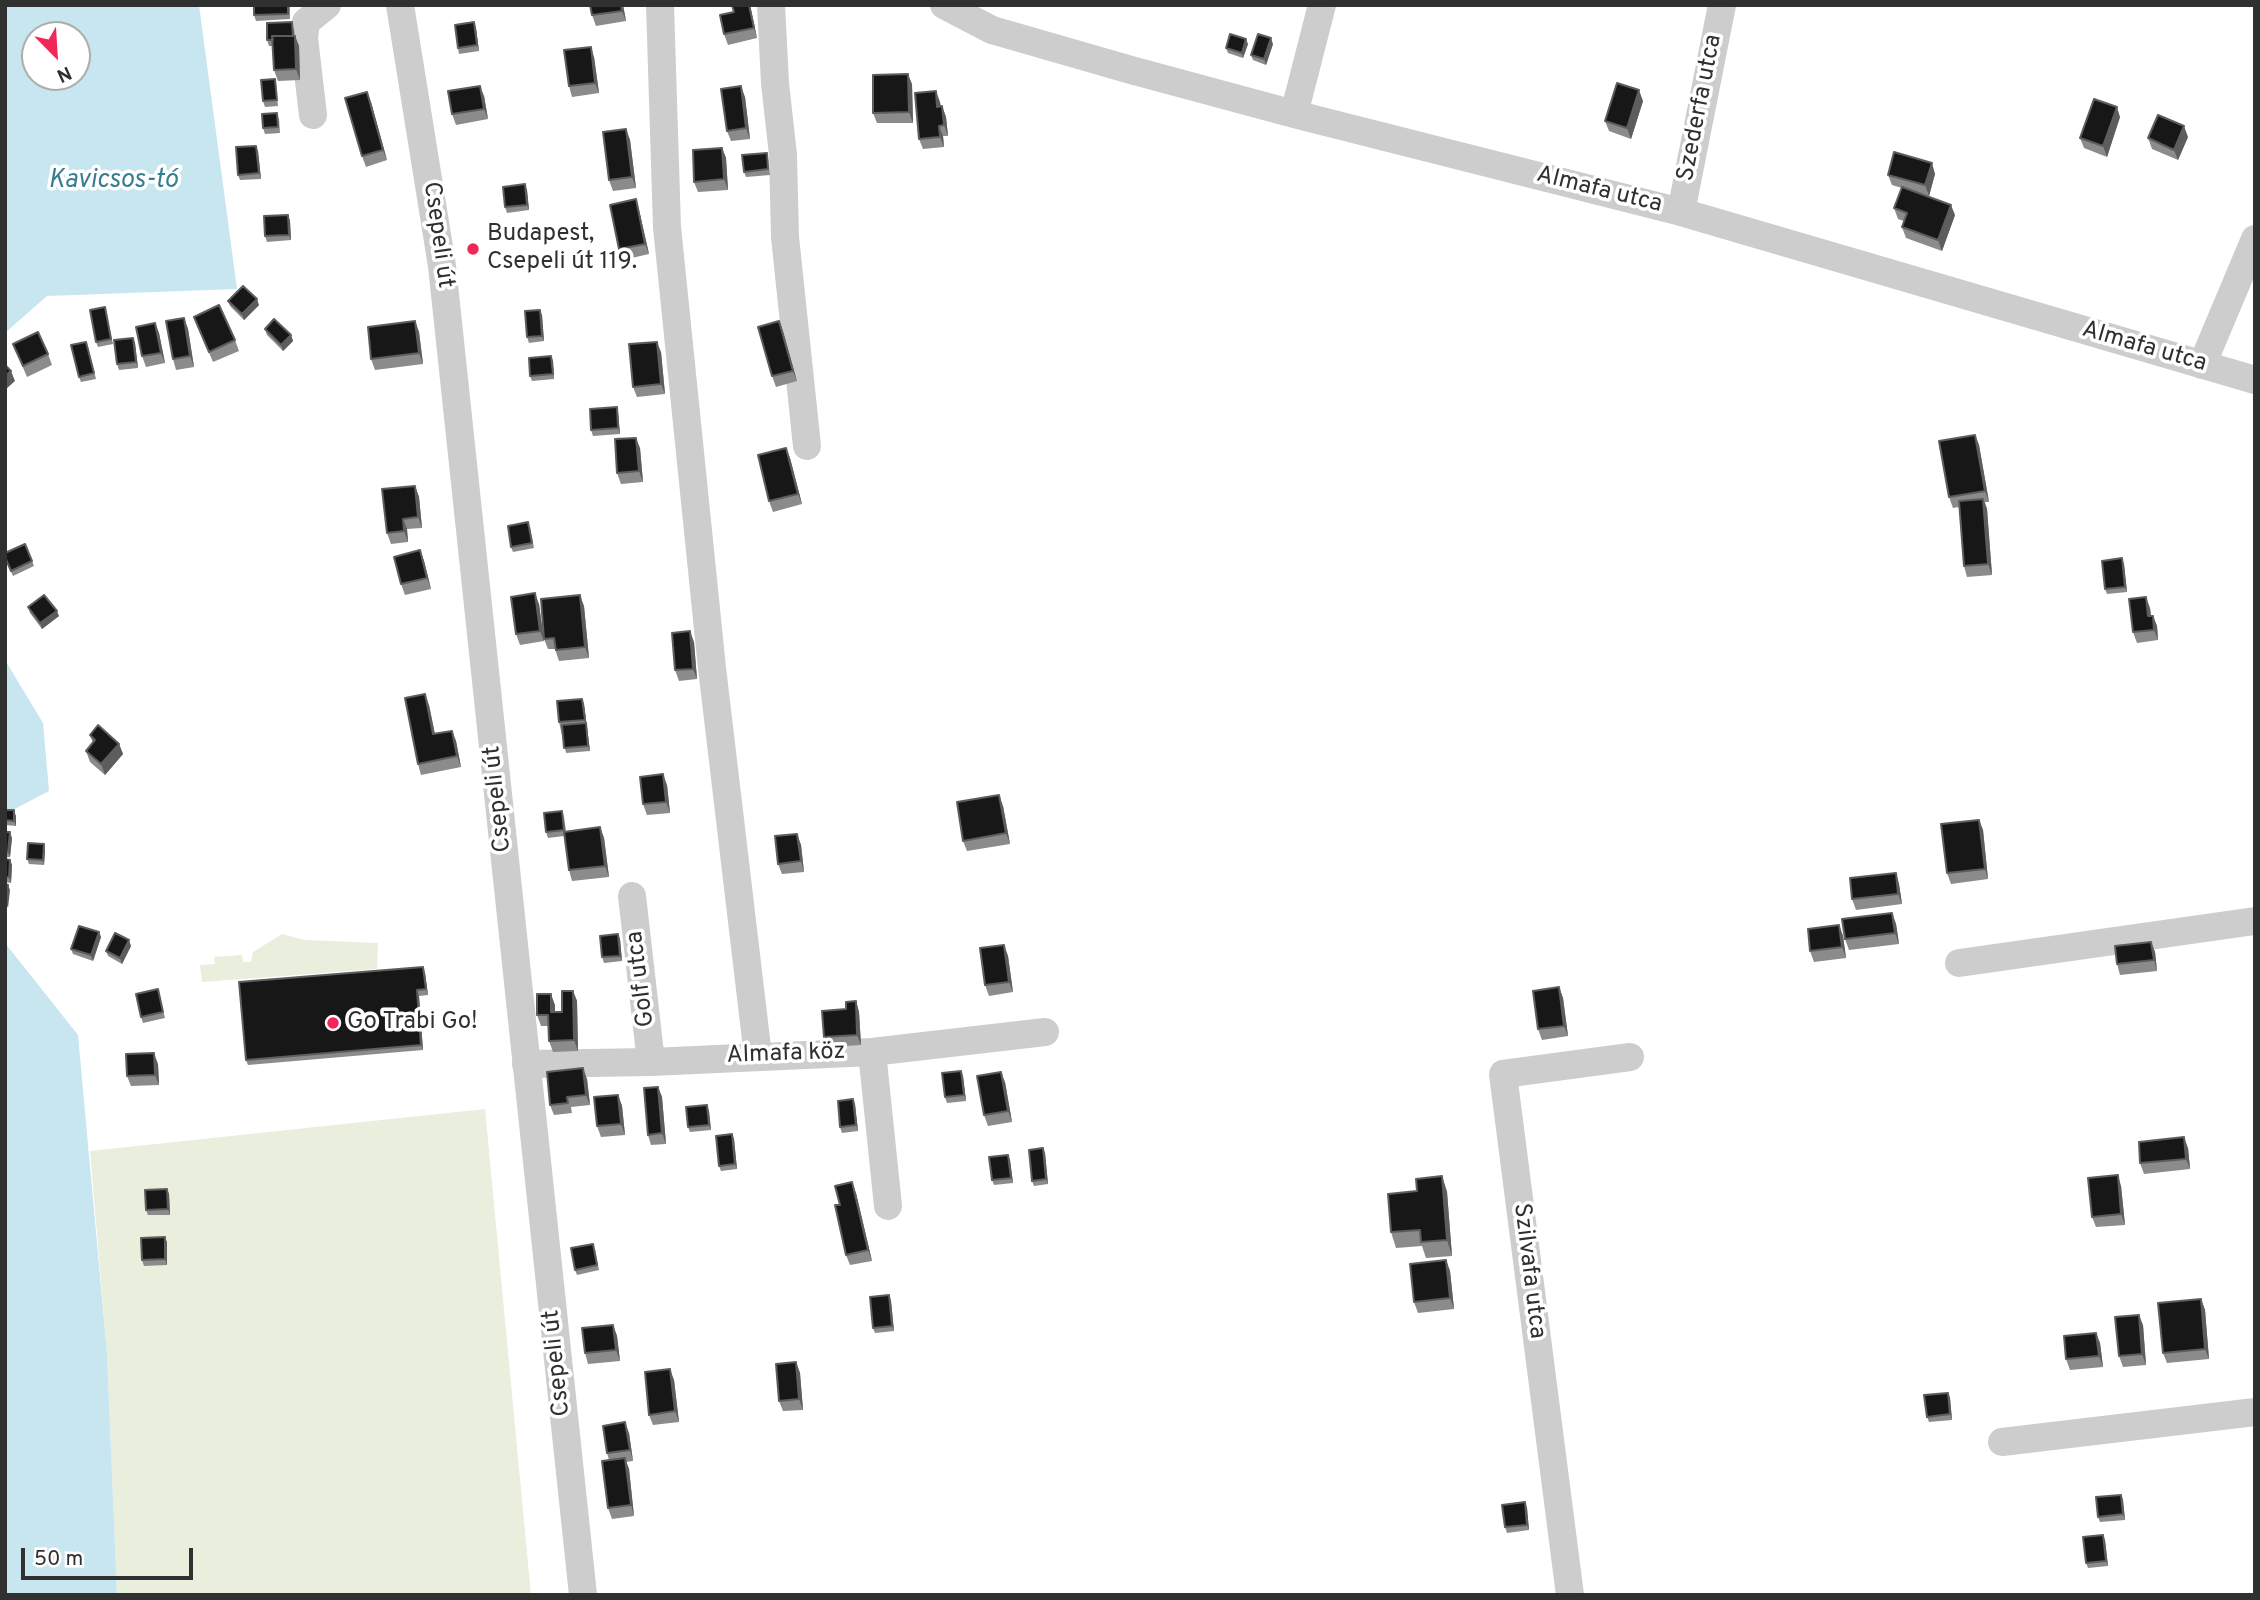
<!DOCTYPE html>
<meta charset="utf-8">
<style>
body{margin:0}
#map{position:relative;width:2260px;height:1600px;overflow:hidden;background:#fff;font-family:Overpass,sans-serif}
canvas{display:block}
.frame{position:absolute;inset:0;border:7px solid #303030;pointer-events:none}
.north{position:absolute;left:21px;top:21px;width:70px;height:70px;box-sizing:border-box;background:#fff;border:2px solid #acacac;border-radius:50%;rotate:156deg;font-size:19px;font-weight:700;line-height:28px;text-align:center;color:#303030}
.north::after{content:'';display:block;margin:auto;width:24px;height:32px;background:#f12758;clip-path:polygon(50% 0,100% 100%,50% 72%,0 100%)}
.scale{position:absolute;left:21px;top:1548px;width:172px;height:32px;box-sizing:border-box;border:4px solid #303030;border-top:0;padding-left:9px;font-size:21px;line-height:24px;white-space:nowrap;color:#303030;-webkit-text-stroke:5px #fff;paint-order:stroke}
</style>
<div id="map">
<canvas width="2260" height="1600"></canvas>
<div class="frame"></div>
<div class="north">N</div>
<div class="scale">50 m</div>
</div>
<script>
const c = document.querySelector('canvas').getContext('2d');
c.lineJoin = 'round';
function fill(path, color) { c.fillStyle = color; c.fill(path, 'evenodd'); }
function stroke(path, color, width, dash) { c.strokeStyle = color; c.lineWidth = width; c.lineCap = dash ? 'butt' : 'round'; c.setLineDash(dash || []); c.stroke(path); }
function label(font, color, halo, rows, align = 'center') {
  c.font = font + ' Overpass,sans-serif'; c.lineWidth = 7; c.setLineDash([]); c.textBaseline = 'middle'; c.strokeStyle = halo; c.fillStyle = color; for (const [text, x, y, turn = 0] of rows) {
    c.save(); c.translate(x, y); c.rotate((+turn || 0) * Math.PI / 180); c.textAlign = isNaN(turn) ? turn : align; if (halo) c.strokeText(text, 0, 0); c.fillText(text, 0, 0); c.restore();
  }
}
fill(new Path2D(`
 M282,934L305,940L378,943L377,969L202,982L200,965L215,964L214,957L242,955L243,962H251L253,952Z
 M485,1109L531,1595H117L107,1353L90,1151Z`), '#e9eedd');
fill(new Path2D(`
 M5,5H199L237,289L47,296L5,333ZM35,35H77V77H35Z
 M5,660L43,723L49,791L5,814Z
 M5,943L78,1035L107,1353L117,1595H5Z`), '#c8e6ef');
stroke(new Path2D(`
 M400,5L442,266L583,1595
 M660,5L667,227L712,668L758,1056
 M771,5L775,83L783,155L785,237L807,446
 M944,5L992,30L1131,70L1294,114L1681,212L2255,380
 M1294,114L1322,5
 M313,115L304,38L306,22L327,5
 M1681,212L1722,5
 M2202,365L2255,239
 M632,896L651,1062
 M1959,963L2255,921
 M872,1052L888,1206
 M526,1064L651,1062L872,1052L1045,1032
 M2002,1442L2255,1412
 M1570,1595L1503,1074L1630,1057`), '#cdcdcd', 28);
fill(new Path2D(`
 M290,5V19L256,21L254,15Z
 M590,5H623L626,21L596,26L592,15Z
 M750,5L757,38L728,45L724,34L734,12Z
 M474,22L476,28L479,51L459,54L458,48Z
 M294,28L295,36L299,46L300,80L278,81L274,70L273,46H269L267,40Z
 M1248,44L1243,58L1228,53L1226,48Z
 M1273,44L1266,65L1253,60L1251,55Z
 M594,57L599,93L572,97L569,86Z
 M275,79L276,84L278,106L265,107L263,101Z
 M912,84L913,123H877L873,113Z
 M484,96L488,119L456,125L452,114Z
 M745,97L750,139L731,141L727,131Z
 M1643,101L1631,139L1609,131L1605,121Z
 M371,102L387,160L366,167L362,156Z
 M940,102L941,106H942L946,117L948,136H943L944,147L923,149L919,139Z
 M2120,117L2107,157L2084,148L2080,138Z
 M279,118L280,133L265,134L263,128Z
 M626,129L630,140L636,188L613,191L609,180Z
 M2188,137L2178,160L2152,149L2148,138Z
 M722,148L726,158L728,190L698,192L694,182Z
 M258,151L261,179L240,180L238,175Z
 M768,158L770,175L746,177L744,172Z
 M1935,174L1929,196L1915,192L1955,215L1942,251L1906,238L1902,227L1904,221L1898,219L1894,208L1902,188L1892,185L1888,175Z
 M527,190L529,210L507,213L505,207Z
 M636,199L639,210L649,254L623,260L619,249Z
 M288,215L290,221L291,240L267,242L265,236Z
 M228,301L259,305L244,320L230,306Z
 M105,307L113,344L98,347L96,342Z
 M542,315L544,341L529,343L527,337Z
 M194,317L235,340L239,351L213,362Z
 M184,318L188,329L194,367L176,370L173,359Z
 M415,321L419,332L423,364L375,370L371,359Z
 M779,321L797,381L776,387L772,376Z
 M155,323L159,333L165,363L146,367L142,356Z
 M265,329L291,335L293,341L283,351L267,335Z
 M133,338L135,343L138,368L119,370L117,364Z
 M13,344L48,354L52,365L27,377Z
 M88,347L96,379L81,382L79,377Z
 M661,352L665,394L637,397L633,387Z
 M551,356L553,361L554,379L532,381L530,376Z
 M618,412L620,434L593,436L591,430Z
 M1975,435L1979,445L1989,502H1985L1987,509L1992,575L1967,577L1964,566L1959,507L1953,508L1949,497Z
 M640,448L643,482L621,484L617,473Z
 M786,448L790,458L802,504L773,512L769,501Z
 M415,486L419,497L422,528L407,529L408,542L391,544L387,533Z
 M530,527L534,548L513,552L511,547Z
 M420,550L424,561L431,589L405,595L401,584Z
 M5,558L32,561L34,566L13,576Z
 M2122,558L2124,564L2127,592L2107,594L2105,589Z
 M539,604L544,641L520,645L516,634Z
 M584,606L589,658L559,661L555,649H548L544,639Z
 M28,607L59,616L42,629L30,613Z
 M2150,608L2151,616H2153L2157,626L2158,640L2137,643L2133,632Z
 M694,642L697,679L679,681L675,670Z
 M582,699L584,704L590,751L566,753L559,722Z
 M429,705L435,734L452,731L456,741L461,767L421,775L418,764Z
 M90,735L119,744L123,754L105,775L90,762L86,751L93,743Z
 M667,785L670,813L647,815L643,804Z
 M1003,806L1010,844L967,851L963,841Z
 M5,810L16,816V826L5,825Z
 M562,811L564,817L566,831L600,827L604,838L609,877L572,881L569,870L564,836L548,838L546,832Z
 M1979,820L1983,830L1988,879L1951,884L1947,873Z
 M5,832L12,838L10,857H5Z
 M797,834L801,845L804,872L782,874L778,864Z
 M45,850L44,865L29,864L27,859Z
 M5,859L10,860L12,865L11,883L5,882Z
 M1896,873L1899,884L1902,904L1856,910L1852,899Z
 M1892,913L1896,924L1899,944L1849,950L1845,939Z
 M1839,925L1843,936L1846,958L1814,962L1810,951Z
 M99,932L101,937L93,961L73,954L71,949Z
 M618,934L620,939L622,961L604,963L602,957Z
 M2151,942L2155,952L2157,971L2120,975L2117,964Z
 M1004,945L1008,956L1013,992L989,996L985,985Z
 M131,946L122,964L108,956L106,951Z
 M425,973L428,995L419,996L423,1050L248,1065L246,1060Z
 M1559,987L1563,998L1568,1036L1542,1040L1538,1029Z
 M158,989L165,1018L143,1023L141,1017Z
 M573,991L577,1001L578,1051L553,1052L549,1041V1026H541L537,1015L555,1005V1012H562Z
 M856,1001L859,1012L861,1045L828,1047L824,1037L846,1009Z
 M158,1064L159,1085L131,1086L127,1076Z
 M961,1071L963,1076L966,1101L947,1103L945,1097Z
 M587,1079L590,1105L571,1107L572,1113L554,1115L550,1105Z
 M1005,1082L1012,1122L988,1126L984,1115Z
 M658,1087L662,1097L666,1144L651,1145L648,1135Z
 M618,1095L622,1106L625,1135L601,1137L597,1126Z
 M853,1099L855,1104L858,1131L842,1133L840,1127Z
 M709,1111L711,1130L690,1132L688,1127Z
 M732,1134L734,1139L737,1169L721,1171L719,1166Z
 M2188,1148L2190,1169L2144,1174L2140,1163Z
 M1045,1153L1048,1184L1034,1186L1032,1181Z
 M1010,1160L1013,1183L994,1185L992,1180Z
 M1442,1176L1447,1192L1452,1256L1426,1258L1422,1246L1396,1248L1391,1232L1417,1191Z
 M2121,1186L2125,1225L2096,1227L2092,1217Z
 M167,1189L169,1194L170,1215H148L146,1210Z
 M856,1193L872,1261L850,1265L846,1255L840,1205Z
 M167,1242V1265L144,1266L142,1260Z
 M595,1249L599,1270L577,1275L575,1270Z
 M1446,1260L1450,1271L1454,1309L1418,1313L1414,1302Z
 M889,1295L891,1301L894,1331L875,1333L873,1328Z
 M2201,1299L2205,1310L2209,1359L2167,1363L2163,1353Z
 M613,1325L617,1336L620,1361L588,1364L585,1353Z
 M2143,1325L2146,1365L2123,1367L2119,1356Z
 M2096,1333L2100,1343L2103,1367L2070,1370L2066,1359Z
 M796,1362L800,1373L803,1410L783,1411L779,1401Z
 M674,1380L679,1422L653,1425L649,1415Z
 M1948,1393L1950,1398L1952,1420L1929,1422L1927,1417Z
 M629,1433L633,1461L626,1462L629,1469L634,1516L612,1519L608,1508L609,1460L607,1453Z
 M2121,1495L2123,1500L2125,1520L2100,1522L2098,1517Z
 M1525,1502L1527,1508L1529,1530L1507,1533L1505,1527Z
 M2105,1540L2108,1566L2088,1568L2086,1563Z`), '#8b8b8b');
fill(new Path2D(`
 M621,5H623L626,21L622,11Z
 M749,5H750L757,38L754,28Z
 M474,22L476,28L479,51L477,45Z
 M295,36L299,46L300,80L296,69Z
 M1271,38L1273,44L1266,65L1264,59Z
 M1246,39L1248,44L1243,58L1242,53Z
 M591,47L594,57L599,93L595,83Z
 M908,74L912,84L913,123L909,112Z
 M480,86L484,96L488,119L484,109Z
 M741,86L745,97L750,139L746,128Z
 M1639,90L1643,101L1631,139L1627,128Z
 M936,91L940,102L941,117L937,107Z
 M367,92L371,102L387,160L383,150Z
 M942,106L946,117L948,136L944,125Z
 M2117,107L2120,117L2107,157L2103,146Z
 M939,126L943,136L944,147L940,137Z
 M2184,126L2188,137L2178,160L2174,150Z
 M626,129L630,140L636,188L632,177Z
 M256,146L258,151L261,179L259,173Z
 M722,148L726,158L728,190L724,179Z
 M1932,163L1935,174L1929,196L1925,185Z
 M525,184L527,190L529,210L527,205Z
 M636,199L639,210L649,254L645,244Z
 M1951,205L1955,215L1942,251L1938,240Z
 M288,215L290,221L291,240L289,235Z
 M257,299L259,305L244,320L242,314Z
 M540,310L542,315L544,341L542,336Z
 M184,318L188,329L194,367L190,356Z
 M415,321L419,332L423,364L419,353Z
 M779,321L783,331L797,381L793,371Z
 M155,323L159,333L165,363L161,353Z
 M291,335L293,341L283,351L281,345Z
 M133,338L135,343L138,368L136,362Z
 M657,342L661,352L665,394L661,384Z
 M551,356L553,361L554,379L553,374Z
 M11,371L15,381L5,390V376Z
 M617,407L618,412L620,434L618,428Z
 M1975,435L1979,445L1989,502L1985,491Z
 M636,438L640,448L643,482L639,471Z
 M786,448L790,458L802,504L798,494Z
 M415,486L419,497L422,528L418,517Z
 M1983,499L1987,509L1992,575L1988,564Z
 M403,519L407,529L408,542L404,531Z
 M420,550L424,561L431,589L427,578Z
 M2122,558L2124,564L2127,592L2125,587Z
 M535,593L539,604L544,641L540,631Z
 M580,595L584,606L589,658L585,647Z
 M2146,597L2150,608L2152,627L2148,616Z
 M57,611L59,616L42,629L40,623Z
 M2153,616L2157,626L2158,640L2154,630Z
 M690,631L694,642L697,679L693,669Z
 M425,694L429,705L437,745L433,734Z
 M582,699L584,704L590,751L588,746Z
 M452,731L456,741L461,767L457,756Z
 M119,744L123,754L105,775L101,764Z
 M663,774L667,785L670,813L666,802Z
 M999,795L1003,806L1010,844L1006,833Z
 M14,810L16,816V826L14,821Z
 M1979,820L1983,830L1988,879L1985,869Z
 M600,827L604,838L609,877L605,866Z
 M10,832L12,838L10,857L8,852Z
 M797,834L801,845L804,872L801,861Z
 M44,844L45,850L44,865L43,860Z
 M10,860L12,865L11,883L9,877Z
 M1896,873L1899,884L1902,904L1898,894Z
 M8,885L10,890L8,908L6,903Z
 M1892,913L1896,924L1899,944L1895,933Z
 M1839,925L1843,936L1846,958L1842,947Z
 M99,932L101,937L93,961L91,955Z
 M618,934L620,939L622,961L620,956Z
 M129,940L131,946L122,964L120,958Z
 M2151,942L2155,952L2157,971L2154,960Z
 M1004,945L1008,956L1013,992L1009,982Z
 M423,967L425,973L428,995L426,989Z
 M1559,987L1563,998L1568,1036L1564,1026Z
 M417,990L419,996L423,1050L421,1045Z
 M573,991L577,1001L578,1051L574,1040Z
 M551,994L555,1005V1022L551,1012Z
 M856,1001L859,1012L861,1045L857,1035Z
 M154,1053L158,1064L159,1085L155,1075Z
 M583,1068L587,1079L590,1105L586,1095Z
 M961,1071L963,1076L966,1101L964,1095Z
 M1001,1072L1005,1082L1012,1122L1008,1111Z
 M658,1087L662,1097L666,1144L662,1133Z
 M618,1095L622,1106L625,1135L621,1124Z
 M853,1099L855,1104L858,1131L856,1125Z
 M707,1105L709,1111L711,1130L709,1125Z
 M732,1134L734,1139L737,1169L735,1164Z
 M2184,1137L2188,1148L2190,1169L2186,1159Z
 M1043,1148L1045,1153L1048,1184L1046,1179Z
 M1008,1155L1010,1160L1013,1183L1011,1178Z
 M2118,1175L2121,1186L2125,1225L2121,1214Z
 M1442,1176L1447,1192L1452,1256L1447,1240Z
 M852,1182L856,1193L872,1261L868,1250Z
 M167,1189L169,1194L170,1215L168,1209Z
 M165,1237L167,1242V1265L165,1259Z
 M1446,1260L1450,1271L1454,1309L1450,1298Z
 M889,1295L891,1301L894,1331L892,1326Z
 M2201,1299L2205,1310L2209,1359L2205,1349Z
 M2139,1315L2143,1325L2146,1365L2142,1354Z
 M613,1325L617,1336L620,1361L616,1350Z
 M2096,1333L2100,1343L2103,1367L2099,1356Z
 M796,1362L800,1373L803,1410L799,1399Z
 M670,1369L674,1380L679,1422L675,1411Z
 M1948,1393L1950,1398L1952,1420L1950,1414Z
 M625,1422L629,1433L633,1461L630,1450Z
 M625,1458L629,1469L634,1516L631,1505Z
 M2121,1495L2123,1500L2125,1520L2123,1514Z
 M1525,1502L1527,1508L1529,1530L1527,1525Z
 M2103,1535L2105,1540L2108,1566L2106,1561Z`), '#5d5d5d');
const building = new Path2D(`
 M254,5H288V14L254,15Z
 M590,5H621L622,11L592,15Z
 M732,5H749L754,28L724,34L720,15L734,12Z
 M292,22L293,36H272L273,40H267V23Z
 M474,22L477,45L458,48L455,25Z
 M1230,34L1246,39L1242,53L1226,48Z
 M1258,34L1271,38L1264,59L1251,55Z
 M272,36H295L296,69L274,70Z
 M591,47L595,83L569,86L564,50Z
 M908,74L909,112L873,113V75Z
 M275,79L277,100L263,101L261,80Z
 M1617,83L1639,90L1627,128L1605,121Z
 M480,86L484,109L452,114L448,91Z
 M741,86L746,128L727,131L721,89Z
 M936,91L937,107L942,106L944,125L939,126L940,137L919,139L915,93Z
 M367,92L383,150L362,156L345,98Z
 M2094,99L2117,107L2103,146L2080,138Z
 M277,113L278,127L263,128L262,114Z
 M2158,115L2184,126L2174,150L2148,138Z
 M626,129L632,177L609,180L603,132Z
 M256,146L259,173L238,175L236,147Z
 M722,148L724,179L694,182L693,150Z
 M1894,152L1932,163L1925,185L1888,175Z
 M767,153L768,169L744,172L742,155Z
 M525,184L527,205L505,207L503,187Z
 M1902,187L1951,205L1938,240L1902,227L1907,213L1894,208Z
 M636,199L645,244L619,249L610,205Z
 M288,215L289,235L265,236L264,216Z
 M243,286L257,299L242,314L228,301Z
 M219,305L235,340L209,352L194,317Z
 M105,307L111,339L96,342L90,310Z
 M540,310L542,336L527,337L525,311Z
 M184,318L190,356L173,359L166,321Z
 M274,319L291,335L281,345L265,329Z
 M415,321L419,353L371,359L368,327Z
 M779,321L793,371L772,376L758,327Z
 M155,323L161,353L142,356L136,327Z
 M38,332L48,354L23,366L13,344Z
 M133,338L136,362L117,364L114,340Z
 M86,342L94,373L79,377L71,345Z
 M657,342L661,384L633,387L629,344Z
 M551,356L553,374L530,376L529,358Z
 M5,365L11,371L5,376Z
 M617,407L618,428L591,430L590,409Z
 M1975,435L1985,491L1949,497L1939,441Z
 M636,438L639,471L617,473L615,439Z
 M786,448L798,494L769,501L758,455Z
 M415,486L418,517L403,519L404,531L387,533L382,489Z
 M1983,499L1988,564L1964,566L1959,501Z
 M528,522L532,543L511,547L508,526Z
 M25,544L32,561L11,571L5,557V553Z
 M420,550L427,578L401,584L394,557Z
 M2122,558L2125,587L2105,589L2102,561Z
 M535,593L540,631L516,634L511,597Z
 M44,595L57,611L40,623L28,607Z
 M580,595L585,647L556,650L554,638L544,639L541,599Z
 M2146,597L2148,616H2153L2154,630L2133,632L2129,599Z
 M690,631L693,669L675,670L672,633Z
 M425,694L433,734L452,731L457,756L418,764L405,698Z
 M582,699L585,720L559,722L557,701Z
 M586,723L588,746L564,748L562,725Z
 M98,725L119,744L101,764L86,751L95,740L90,735Z
 M663,774L666,802L643,804L640,777Z
 M999,795L1006,833L963,841L957,802Z
 M5,810H14V821L5,820Z
 M562,811L564,830L546,832L544,813Z
 M1979,820L1985,869L1947,873L1941,824Z
 M600,827L605,866L569,870L564,832Z
 M5,832H10L8,852H5Z
 M797,834L801,861L778,864L775,836Z
 M28,843L44,844L43,860L27,859Z
 M5,859L10,860L9,877H5Z
 M1896,873L1898,894L1852,899L1850,878Z
 M5,884L8,885L6,903H5Z
 M1892,913L1895,933L1845,939L1842,919Z
 M1839,925L1842,947L1810,951L1808,929Z
 M79,926L99,932L91,955L71,949Z
 M115,933L129,940L120,958L106,951Z
 M618,934L620,956L602,957L600,936Z
 M2151,942L2154,960L2117,964L2115,946Z
 M1004,945L1009,982L985,985L980,948Z
 M423,967L426,989L417,990L421,1045L246,1060L239,982Z
 M1559,987L1564,1026L1538,1029L1533,991Z
 M158,989L163,1012L141,1017L136,994Z
 M562,991H573L574,1040L549,1041L548,1015H537V994H551V1012H562Z
 M856,1001L857,1035L824,1037L822,1011L846,1009V1002Z
 M154,1053L155,1075L127,1076L126,1054Z
 M583,1068L586,1095L567,1097L568,1103L550,1105L547,1072Z
 M961,1071L964,1095L945,1097L942,1073Z
 M1001,1072L1008,1111L984,1115L977,1076Z
 M658,1087L662,1133L648,1135L644,1088Z
 M618,1095L621,1124L597,1126L594,1097Z
 M853,1099L856,1125L840,1127L838,1101Z
 M707,1105L709,1125L688,1127L686,1107Z
 M732,1134L735,1164L719,1166L716,1136Z
 M2184,1137L2186,1159L2140,1163L2139,1142Z
 M1043,1148L1046,1179L1032,1181L1029,1150Z
 M1008,1155L1011,1178L992,1180L989,1157Z
 M2118,1175L2121,1214L2092,1217L2088,1178Z
 M1442,1176L1447,1240L1421,1242L1420,1230L1391,1232L1388,1194L1417,1191L1416,1179Z
 M852,1182L868,1250L846,1255L835,1205H840L835,1186Z
 M167,1189L168,1209L146,1210L145,1190Z
 M165,1237V1259L142,1260L141,1238Z
 M593,1244L597,1265L575,1270L571,1248Z
 M1446,1260L1450,1298L1414,1302L1410,1264Z
 M889,1295L892,1326L873,1328L870,1297Z
 M2201,1299L2205,1349L2163,1353L2158,1303Z
 M2139,1315L2142,1354L2119,1356L2115,1317Z
 M613,1325L616,1350L585,1353L582,1328Z
 M2096,1333L2099,1356L2066,1359L2064,1336Z
 M796,1362L799,1399L779,1401L776,1364Z
 M670,1369L675,1411L649,1415L645,1372Z
 M1948,1393L1950,1414L1927,1417L1924,1395Z
 M625,1422L630,1450L607,1453L603,1426Z
 M625,1458L631,1505L608,1508L602,1461Z
 M2121,1495L2123,1514L2098,1517L2096,1497Z
 M1525,1502L1527,1525L1505,1527L1502,1505Z
 M2103,1535L2106,1561L2086,1563L2083,1537Z`);
fill(building, '#171717');
stroke(building, '#5d5d5d', 2);
for (const [x, y, r, color] of [
 [473,249,7,"#f12758"],
 [333,1023,7,"#f12758"]
]) { const dot = new Path2D(); dot.arc(x, y, r, 0, 2 * Math.PI); c.fillStyle = color; c.fill(dot); stroke(dot, '#fff', 2.5); }
label('24px', '#303030', '#fff', [
 ["Szederfa utca",1701,108,-79],
 ["Almafa utca",1599,191,14],
 ["Csepeli út",437,235,82],
 ["Almafa utca",2144,348,16],
 ["Csepeli út",499,799,-96],
 ["Golf utca",642,979,-97],
 ["Almafa köz",786,1055,-2],
 ["Szilvafa utca",1528,1271,83],
 ["Csepeli út",558,1363,-96]
]);
label('24px', '#303030', '#fff', [
 ["Budapest,",487,235],
 ["Csepeli út 119.",487,263],
 ["Go Trabi Go!",347,1023]
], 'left');
label('italic 26px', '#357d91', '#fff', [
 ["Kavicsos-tó",113,182]
]);
</script>
